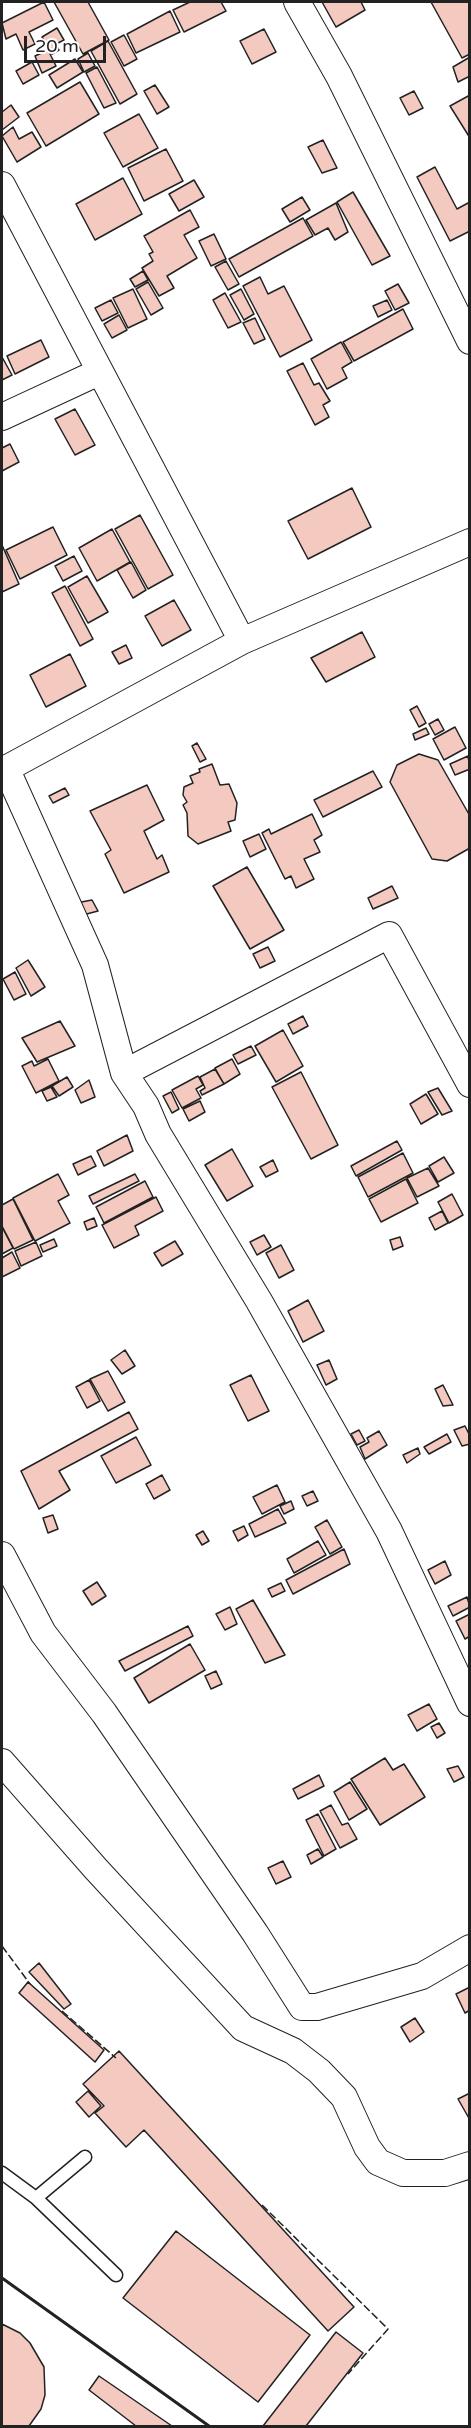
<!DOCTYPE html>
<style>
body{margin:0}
#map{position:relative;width:471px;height:2428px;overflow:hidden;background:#fff;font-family:"Varela Round",sans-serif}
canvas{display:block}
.frame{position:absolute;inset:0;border:3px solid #222;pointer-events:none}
.scale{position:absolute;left:24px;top:36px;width:82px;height:27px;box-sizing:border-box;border:3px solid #222;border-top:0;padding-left:8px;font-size:18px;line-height:21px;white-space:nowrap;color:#222;-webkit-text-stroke:4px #fff;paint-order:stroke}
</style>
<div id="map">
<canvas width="471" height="2428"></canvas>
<div class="frame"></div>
<div class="scale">20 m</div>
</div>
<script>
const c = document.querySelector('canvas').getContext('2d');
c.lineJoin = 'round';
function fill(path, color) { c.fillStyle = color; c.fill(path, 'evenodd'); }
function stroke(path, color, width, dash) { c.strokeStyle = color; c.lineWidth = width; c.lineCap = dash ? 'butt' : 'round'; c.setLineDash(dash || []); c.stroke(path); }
const building = new Path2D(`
 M44,2L53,20L29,32L35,44L23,50L16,34L6,39L2,23Z
 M54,2H88L109,40L83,54Z
 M190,2H221L226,11L184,32L173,10Z
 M322,2H361L365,10L336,27Z
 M431,2H470V54L462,58Z
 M170,11L180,32L136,53L127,34Z
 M57,28L64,40L56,44L59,50L52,54L42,37Z
 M264,29L276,52L252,64L240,41Z
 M124,35L137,59L124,66L111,42Z
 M108,41L137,94L120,104L91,51Z
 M48,50L56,66L42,73L35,56Z
 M88,53L95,66L84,72L78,59Z
 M470,57V76L458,82L453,67Z
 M75,59L83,72L57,88L49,75Z
 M32,62L39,75L23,84L16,71Z
 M97,67L116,103L104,108L86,73Z
 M80,82L99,114L46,146L27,113Z
 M155,85L169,107L157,114L144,91Z
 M414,91L423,108L409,115L400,98Z
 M470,95V138L450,106Z
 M11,105L19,117L2,130V112Z
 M139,114L158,148L123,167L104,133Z
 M13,127L19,139L32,132L41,147L17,162L2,136Z
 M323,140L337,168L322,173L308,147Z
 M166,149L183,181L144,201L128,168Z
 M435,167L457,209L468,203L470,206V231L450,241L417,177Z
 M123,178L142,214L95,240L76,204Z
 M194,180L204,197L179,211L169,194Z
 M353,192L390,256L372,265L337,202Z
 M302,197L310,210L290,222L282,209Z
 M336,203L348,232L335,240L328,228L315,235L306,220Z
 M190,210L199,227L184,235L197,258L167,276L174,288L159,296L142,268L153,261L149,254L153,252L144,236Z
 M303,218L313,236L239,277L229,259Z
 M214,234L226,259L211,266L199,241Z
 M226,261L239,284L228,290L215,267Z
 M143,271L148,280L135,287L130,279Z
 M260,277L268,294L284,286L312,340L280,357L243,286Z
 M148,282L163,308L151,315L136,289Z
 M398,284L409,303L395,310L385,291Z
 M133,289L147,319L128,328L113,298Z
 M241,289L254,314L244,320L230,295Z
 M225,293L241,322L228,328L213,300Z
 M111,300L118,313L102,321L95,308Z
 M387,300L392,310L378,317L373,306Z
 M403,309L413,329L354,361L343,342Z
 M119,315L127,330L112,338L104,324Z
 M255,318L265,339L254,344L243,323Z
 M41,340L49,357L15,374L7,356Z
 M341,342L352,362L342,368L347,378L327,389L311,359Z
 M2,357L12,375L2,380Z
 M303,363L314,385L319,383L330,401L323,405L329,417L315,425L287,371Z
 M75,409L95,445L75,455L55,419Z
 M10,444L19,462L2,471V448Z
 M352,488L371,527L308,559L288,521Z
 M140,515L173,575L148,589L115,529Z
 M53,527L67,555L20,579L6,550Z
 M112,529L130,562L97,581L79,548Z
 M2,545L19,584L2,592Z
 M74,556L82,571L63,581L55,566Z
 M131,562L146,590L133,598L117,570Z
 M87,576L108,612L88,623L68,587Z
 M65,586L93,639L80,646L52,593Z
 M174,600L191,630L162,646L145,616Z
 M362,632L375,657L326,682L311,658Z
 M126,645L132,658L119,664L112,652Z
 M70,654L86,686L46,707L30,675Z
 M417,706L426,723L419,727L410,710Z
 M438,719L444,730L435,735L429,724Z
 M455,727L466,748L444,760L433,739Z
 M426,728L429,734L415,740L413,734Z
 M197,743L206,759L200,762L192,746Z
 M419,754L438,760L470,816V848L447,861L432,859L390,782L397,765Z
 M468,756L470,769L455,775L450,764Z
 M212,764L220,785L229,784L237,803L235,820L228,822L231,831L198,844L188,836L187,813L183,805L187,802L183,795L184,787L193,783L190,776L200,772L199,769Z
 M373,771L382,787L323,817L314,800Z
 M147,785L164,820L144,831L157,859L162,855L169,872L124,893L105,854L111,850L90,811Z
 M65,788L69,795L53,803L49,796Z
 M312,814L322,835L314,840L320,852L304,859L314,879L296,888L291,876L285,879L262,833L269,829L271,834Z
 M259,834L266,849L250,857L243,841Z
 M247,867L284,930L250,949L213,886Z
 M392,886L398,898L373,909L368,898Z
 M92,900L98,911L83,915L76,903Z
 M268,947L275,961L260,968L253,954Z
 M28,960L45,987L31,996L16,968Z
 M15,972L26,994L14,1000L3,979Z
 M303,1016L308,1026L293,1034L288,1024Z
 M60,1021L75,1046L37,1062L22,1038Z
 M283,1030L303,1066L276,1082L255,1046Z
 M251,1046L256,1055L238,1064L233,1055Z
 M48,1059L59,1081L36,1093L22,1066L32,1061L34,1066Z
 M232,1059L240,1074L224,1084L215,1068Z
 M215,1069L224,1084L202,1095L200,1091L205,1088L200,1077Z
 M301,1072L338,1145L311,1159L272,1087Z
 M198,1076L203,1085L196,1089L201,1098L182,1108L172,1090Z
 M67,1077L73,1087L59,1096L52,1086Z
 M89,1080L95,1097L81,1103L75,1090Z
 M51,1087L57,1097L47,1101L42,1091Z
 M438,1088L452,1111L442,1115L428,1092Z
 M171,1092L179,1109L172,1113L163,1096Z
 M426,1094L438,1114L421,1124L410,1104Z
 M200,1101L205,1112L189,1121L183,1109Z
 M127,1135L133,1151L104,1166L97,1151Z
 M397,1141L402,1150L356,1176L351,1166Z
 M232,1149L253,1186L227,1201L205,1165Z
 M403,1153L413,1173L368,1197L358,1177Z
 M91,1156L96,1166L78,1175L73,1164Z
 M444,1157L454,1173L438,1182L429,1166Z
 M273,1160L278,1171L266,1177L260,1167Z
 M428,1168L439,1186L417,1197L407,1178Z
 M58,1174L69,1195L58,1201L70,1223L35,1241L13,1198Z
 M135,1174L139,1181L93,1204L89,1196Z
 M406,1179L418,1203L381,1222L369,1199Z
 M145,1181L153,1197L104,1223L96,1207Z
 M452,1194L463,1215L449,1223L438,1202Z
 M156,1197L163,1211L135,1226L139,1235L114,1248L102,1225Z
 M13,1199L33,1240L14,1249L2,1226V1205Z
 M442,1211L448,1223L435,1230L429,1218Z
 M94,1218L97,1226L87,1230L84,1222Z
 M2,1227L13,1248L2,1254Z
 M264,1235L271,1247L257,1255L250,1242Z
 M400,1237L403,1246L393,1250L390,1240Z
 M54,1239L57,1246L43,1252L40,1245Z
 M175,1241L183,1254L162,1266L154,1253Z
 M36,1242L42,1256L21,1266L15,1251Z
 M281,1245L294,1270L279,1278L266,1253Z
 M12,1252L20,1268L2,1277V1258Z
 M308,1300L324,1331L303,1342L288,1311Z
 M125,1350L135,1366L122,1374L111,1360Z
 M329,1360L337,1379L326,1385L317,1365Z
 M108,1371L125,1402L108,1411L90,1379Z
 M251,1375L269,1411L248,1421L230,1385Z
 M89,1380L100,1401L87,1408L76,1387Z
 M443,1385L453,1405L443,1406L435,1389Z
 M129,1412L138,1429L59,1471L70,1490L39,1509L21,1471Z
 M465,1426L470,1436V1444L462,1446L454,1430Z
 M359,1430L365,1441L357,1445L351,1434Z
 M379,1431L387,1445L365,1459L360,1447L369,1442L367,1438Z
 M447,1434L451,1442L429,1454L424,1447Z
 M136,1437L151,1465L116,1483L101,1456Z
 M418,1448L420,1454L407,1463L403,1455Z
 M162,1475L170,1490L154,1499L146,1484Z
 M277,1485L285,1502L262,1514L253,1497Z
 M313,1491L318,1501L307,1506L302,1496Z
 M291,1501L294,1509L284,1514L280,1506Z
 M278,1509L286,1523L255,1537L249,1524Z
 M53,1515L58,1529L48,1533L43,1518Z
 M327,1520L342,1547L330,1554L315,1527Z
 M244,1526L248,1535L238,1541L233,1531Z
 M203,1531L209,1541L202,1545L196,1535Z
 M318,1541L326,1555L294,1573L287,1559Z
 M344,1549L350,1564L293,1594L286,1580Z
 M445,1561L451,1575L435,1584L428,1570Z
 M97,1582L106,1596L92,1605L83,1591Z
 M281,1583L285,1591L272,1597L268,1589Z
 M467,1597L470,1607L453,1616L448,1606Z
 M253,1600L285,1655L265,1663L236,1609Z
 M230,1607L237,1624L225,1630L216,1614Z
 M470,1614V1636L465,1639L456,1621Z
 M188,1626L193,1636L125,1671L119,1661Z
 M190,1644L205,1670L149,1703L134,1678Z
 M216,1671L222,1684L211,1689L205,1676Z
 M429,1704L437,1719L417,1731L408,1715Z
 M439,1723L445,1733L437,1738L431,1727Z
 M385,1758L393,1770L404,1764L425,1797L380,1825L351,1779Z
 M458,1766L464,1777L454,1782L447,1769Z
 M319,1775L324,1786L298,1799L293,1789Z
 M350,1782L367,1809L349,1820L334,1792Z
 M331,1805L342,1825L348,1823L357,1839L340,1848L320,1811Z
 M318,1814L336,1849L324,1856L306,1820Z
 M318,1849L323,1857L311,1864L307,1855Z
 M283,1861L291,1877L276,1884L268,1868Z
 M39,1963L71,2004L64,2009L29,1972Z
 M28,1982L104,2050L95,2062L19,1993Z
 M470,1987V2010L465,2013L456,1994Z
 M415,2018L424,2032L410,2042L401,2027Z
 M119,2051L354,2307L328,2331L144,2130L126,2147L95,2113L104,2106L83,2084Z
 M88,2091L101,2106L89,2117L76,2102Z
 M470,2093V2120L458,2099Z
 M176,2231L310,2335L258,2402L123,2298Z
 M2,2324L20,2333L30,2343L44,2367L45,2395L41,2409L29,2426H2Z
 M336,2332L363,2353L306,2426H263Z
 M99,2376L172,2426H136L89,2390Z`);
fill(building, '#f3c9c0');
stroke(building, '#222', 1.5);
const service = new Path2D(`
 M2,2173L36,2198L116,2275
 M36,2198L85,2157`);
const minor = new Path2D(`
 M297,2L339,76L470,341
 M2,185L242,641L2,771
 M2,417L99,372
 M242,641L470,542
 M6,768L95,965L124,1073L146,1106L158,1134L259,1301L389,1531L470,1703
 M124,1073L389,935L470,1084
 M2,1555L43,1633L104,1713L255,1933L302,2007H317L422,1976L470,1948
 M2,1762L96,1869L243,2028L293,2051L319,2071L344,2097L367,2147L378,2162L403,2173H445L470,2165`);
stroke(service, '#222', 15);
stroke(minor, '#222', 28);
stroke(service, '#fff', 12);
stroke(minor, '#fff', 26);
stroke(new Path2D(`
 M2,1946L30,1984
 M62,2011L116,2058
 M262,2205L388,2329L348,2374`), '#222', 1.5, [8, 3]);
stroke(new Path2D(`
 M2,2278L209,2426`), '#222', 3);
</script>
